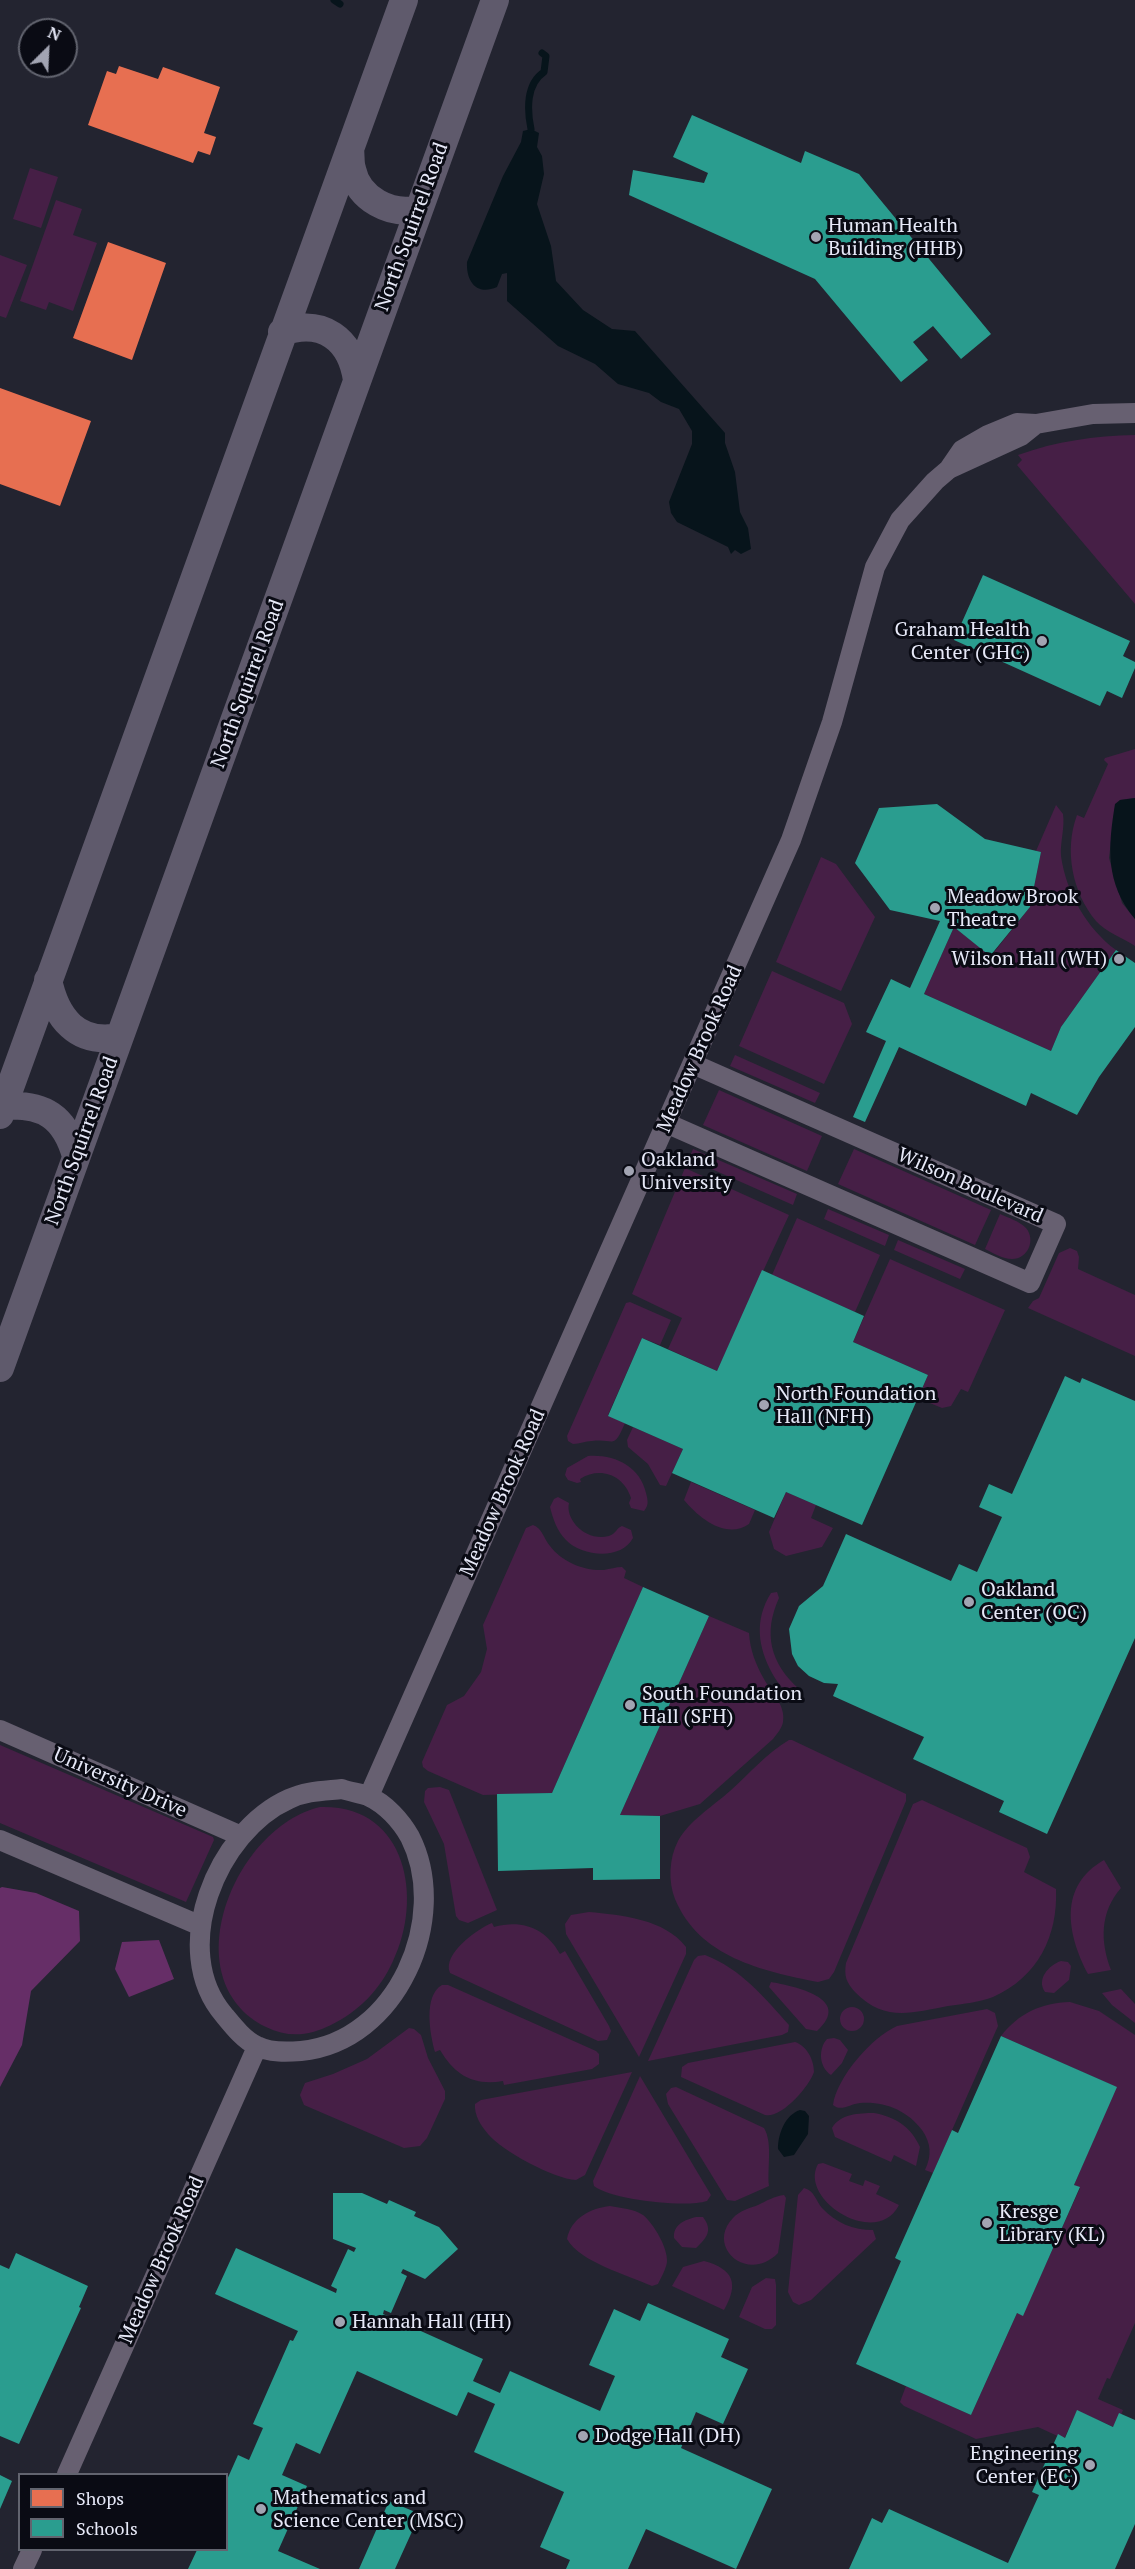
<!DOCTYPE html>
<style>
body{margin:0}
#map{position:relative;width:1135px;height:2569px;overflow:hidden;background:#232430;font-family:"PT Serif",serif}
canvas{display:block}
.legend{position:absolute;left:18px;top:2473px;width:210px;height:78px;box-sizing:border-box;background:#0a0b14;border:2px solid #62646f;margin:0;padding:8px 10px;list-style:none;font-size:18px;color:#e7e9f8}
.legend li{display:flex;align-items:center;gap:12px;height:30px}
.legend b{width:30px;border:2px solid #62646f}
.north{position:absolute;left:18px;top:18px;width:60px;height:60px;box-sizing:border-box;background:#0a0b14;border:2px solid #62646f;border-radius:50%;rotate:24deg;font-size:16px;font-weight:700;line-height:24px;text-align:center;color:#e7e9f8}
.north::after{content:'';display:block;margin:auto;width:21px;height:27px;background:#a2a4b2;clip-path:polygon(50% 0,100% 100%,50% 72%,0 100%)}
</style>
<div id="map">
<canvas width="1135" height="2569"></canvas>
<ul class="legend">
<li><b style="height:16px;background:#e76f51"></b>Shops</li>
<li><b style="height:16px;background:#2a9d8f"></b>Schools</li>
</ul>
<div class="north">N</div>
</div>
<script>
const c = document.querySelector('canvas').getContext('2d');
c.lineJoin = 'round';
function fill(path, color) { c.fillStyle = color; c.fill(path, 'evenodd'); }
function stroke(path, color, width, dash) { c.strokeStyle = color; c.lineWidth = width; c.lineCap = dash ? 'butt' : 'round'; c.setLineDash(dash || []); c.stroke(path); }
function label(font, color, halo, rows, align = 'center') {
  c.font = font + ' "PT Serif",serif'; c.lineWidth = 6; c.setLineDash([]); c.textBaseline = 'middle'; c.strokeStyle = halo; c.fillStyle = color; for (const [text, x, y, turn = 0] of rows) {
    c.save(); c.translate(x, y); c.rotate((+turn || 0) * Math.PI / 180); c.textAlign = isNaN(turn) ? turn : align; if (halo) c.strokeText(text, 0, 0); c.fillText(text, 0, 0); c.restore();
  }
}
fill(new Path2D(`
 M30,168L58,177L41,228L13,219Z
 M56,200L82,209L73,235L97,243L73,311L49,302L46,310L20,301Z
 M0,255L27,265L6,318L0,316Z
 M1135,435V604L1017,465L1022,460L1018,455C1057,441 1094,436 1135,435Z
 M1135,749V798L1120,800L1115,807L1109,858L1122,903L1135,919V946C1123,938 1106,932 1096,921C1072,892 1064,850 1077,815L1084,818L1108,764L1104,760L1105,758Z
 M1056,805L1063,814C1065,828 1060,842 1061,856C1066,892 1087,929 1116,950L1061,1027L1051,1051L924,994L954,927L991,956L1030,907L1041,852L1036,851Z
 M821,857L836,864L875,917L841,991L776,962Z
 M772,971L844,1003L852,1024L824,1084L739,1046Z
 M735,1055L820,1093L815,1103L730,1066Z
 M719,1090L822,1136L807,1171L703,1125Z
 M693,1149L797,1194L793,1205L689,1159Z
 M854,1149L991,1210L975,1245L838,1184Z
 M685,1168L789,1215L717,1371L668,1349L682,1318L632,1294Z
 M828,1209L889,1235L885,1246L824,1219Z
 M1000,1214C1009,1218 1019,1221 1026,1228C1036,1240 1028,1259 1012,1259C1003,1259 993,1253 985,1249Z
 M797,1218L880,1255L855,1312L772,1275Z
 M898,1240L965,1269L960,1279L894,1250Z
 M1070,1248L1077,1251L1079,1257L1078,1269L1135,1295V1356L1028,1308L1033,1301L1039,1298L1059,1253Z
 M890,1259L1005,1310L968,1392L961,1389L951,1406L942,1408L925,1401L927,1397L920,1394L928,1375L853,1342Z
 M630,1302L671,1320L660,1345L642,1338L608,1415L625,1423C613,1451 615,1438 592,1441C585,1441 580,1444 573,1444L568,1441L567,1436L626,1303Z
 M633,1427L683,1449L666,1486L660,1485L648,1464L628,1447L627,1440Z
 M588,1456C614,1454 640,1466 646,1493C648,1501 649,1505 644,1511L631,1508L629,1503L631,1498C624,1475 600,1466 580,1479L581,1482L577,1483L568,1480L565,1475L567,1468Z
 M691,1482L755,1510L749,1524C726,1540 699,1518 684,1500Z
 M786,1492L816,1505L811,1518L833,1528L822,1547L786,1556L774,1549L769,1532Z
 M558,1497L569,1503C565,1520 586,1542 609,1536C617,1533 616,1528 622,1526L631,1530L633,1538C621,1561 581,1556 566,1540C557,1531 553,1519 550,1507L554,1499Z
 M533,1525C542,1528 544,1539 550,1546C562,1562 584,1571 604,1570C610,1569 616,1567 622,1567L626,1571L624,1578L643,1587L552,1793L483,1795L428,1771L423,1767L422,1762L447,1705L464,1696L481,1672L487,1649L483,1625L526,1528Z
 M777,1592L779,1598C763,1633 770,1663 799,1689V1693L794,1697C785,1693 777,1682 772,1673C758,1647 754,1620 771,1593Z
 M709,1616L749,1633C750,1650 756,1665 764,1679C771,1692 786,1705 783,1722C782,1728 777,1734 773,1739L700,1804L660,1816L620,1815Z
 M789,1740H792L906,1794V1801L834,1972L829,1979L818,1982C762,1971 699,1957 675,1899C668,1882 669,1858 678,1841C689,1821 713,1806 730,1791C749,1774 767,1753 789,1740Z
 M0,1745L213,1837L214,1840L186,1902L0,1823Z
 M440,1787L449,1790L497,1910L468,1923L459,1920L456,1916L444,1844L424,1802L425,1791L428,1788Z
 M922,1800L1027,1848L1030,1857L1024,1872L1056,1889C1058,1936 1038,1977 993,1997C980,2002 963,2004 948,2006C911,2013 884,2022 855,1992C846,1982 844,1976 846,1963L913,1804Z
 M320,1807C406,1804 424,1897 393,1961C380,1990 359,2011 331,2025C309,2036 288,2038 266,2027C172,1980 234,1827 320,1807Z
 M1104,1860L1121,1888C1100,1912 1100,1941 1111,1970L1088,1974C1067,1934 1058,1886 1104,1860Z
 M589,1912C621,1915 665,1919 686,1947V1954L639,2057L566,1934L565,1924L571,1915Z
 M492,1923L494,1927C523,1919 546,1929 560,1954L565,1951L609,2026L611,2031L607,2040L598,2041L450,1973C442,1954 477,1929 492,1923Z
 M705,1955C740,1968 765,1998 789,2025L788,2032L782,2035L648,2061L694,1960L698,1956Z
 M1061,1961L1068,1962L1071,1966L1069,1980L1054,1993L1045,1992C1036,1979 1049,1965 1061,1961Z
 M771,1982C793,1986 854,1998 817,2031L806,2029L769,1987Z
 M442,1985H448L596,2051L599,2054V2064L592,2069L504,2085L503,2081C473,2086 455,2075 440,2050L435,2052C430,2034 423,1996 442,1985Z
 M1121,1989L1135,2004V2023L1112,2005L1102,1993Z
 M1070,2002L1099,2011L1135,2035V2323L1110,2379L1107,2378L1098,2399L1123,2410L1116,2428L1077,2411L1064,2439L1038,2427L976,2439L904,2406L900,2402L906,2386L971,2415L1017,2313L1023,2315L1080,2188L1074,2185L1116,2087L1001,2036C1019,2013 1041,2003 1070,2002Z
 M840 2019a12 12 0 1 1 24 0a12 12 0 1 1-24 0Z
 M987,2009L995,2013L998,2026L933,2173L925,2170C932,2155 931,2143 922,2130C907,2110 884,2101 860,2103C850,2104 841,2112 833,2105C837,2077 872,2037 897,2026Z
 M409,2028L414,2029L421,2035L428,2058L445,2091V2099L427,2138L420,2146L404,2148L304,2105L300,2095L305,2083L333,2074L367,2059Z
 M834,2038L840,2040L848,2050L842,2063L831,2075C819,2067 818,2049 827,2039Z
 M795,2042C807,2046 814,2060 814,2072C809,2087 781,2119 765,2115L681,2077L682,2067L688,2063Z
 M632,2072L585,2175L576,2180C554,2179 502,2151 488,2134C481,2126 474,2115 475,2104L481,2100Z
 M640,2076L711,2195L707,2201C686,2208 612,2200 594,2186L593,2181Z
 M676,2087L764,2128C773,2143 767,2168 769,2186L735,2201L727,2200L668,2104L666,2094L671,2088Z
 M874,2113C896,2117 911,2127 920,2147L916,2166L894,2155L891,2162L835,2137L832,2128C840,2114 859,2113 874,2113Z
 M823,2163L852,2174L849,2181L863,2186L865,2180L880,2186L876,2194L899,2205C877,2249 798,2200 818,2164Z
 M804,2188C814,2190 816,2201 822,2208C836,2223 853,2230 873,2230L876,2239L811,2300L799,2305L793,2302L788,2292L798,2195Z
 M784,2195L786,2198L778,2253C748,2284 705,2247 733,2218C739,2211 750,2208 758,2205C766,2201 775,2196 784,2195Z
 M610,2206C621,2208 634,2209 643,2215C654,2224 668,2248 667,2262C666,2269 661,2278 658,2284L652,2286C627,2275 580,2262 567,2239C571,2218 591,2208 610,2206Z
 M696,2217H703C713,2230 707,2238 696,2248L682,2247L674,2238C673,2225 684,2220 696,2217Z
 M704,2261C734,2269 739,2284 724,2310L672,2286L683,2267Z
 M766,2278L775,2279L776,2285V2325L772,2329H765L739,2317L752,2287Z`), '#461f46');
fill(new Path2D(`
 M2,1887L36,1893L79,1911L80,1941L31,1991L22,2045L0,2087V1888Z
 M159,1940L174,1979L129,1997L115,1969L122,1942Z`), '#662e67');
fill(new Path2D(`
 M531,129L539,133L537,147L542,156L544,174L537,204L551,246L556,281L583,310L612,329L635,331L725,433V443L735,472L740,512L748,528L751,549L741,554L735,550L731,554L728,547L677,522L671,513L669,502L692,444V431L679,409L661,402L649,393L618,384L595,364L558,346L507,301V273L502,274L497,287C477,296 466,282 467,262L503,176L521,142L523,131Z
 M1135,798V919C1105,883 1108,847 1115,804L1120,800Z
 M800,2110L805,2111L809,2116L808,2134L794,2155L784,2157L778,2149C778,2134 785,2115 800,2110Z`), '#07141b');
fill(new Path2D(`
 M119,66L158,79L163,67L220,87L204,133L216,137L210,155L198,151L193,163L88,125L107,71L116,74Z
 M108,242L166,263L132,360L73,338Z
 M0,388L91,421L60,506L0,484Z`), '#e76f51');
fill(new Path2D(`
 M692,115L801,163L805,151L859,174L991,334L961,359L933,326L913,342L928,360L901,382L815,279L629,195L633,170L704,183L708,173L673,157Z
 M983,575L1130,641L1123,656L1135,662V668L1122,698L1107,691L1100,706L954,640Z
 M937,804L985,839L1041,852L1030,907L990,956L954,927L924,994L1051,1051L1061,1027L1116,950L1135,963V1027L1099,1077L1077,1115L1031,1093L1026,1106L899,1047L865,1122L853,1117L886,1041L866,1032L891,979L910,988L940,921L890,910L855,863L879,808Z
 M762,1270L864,1316L853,1342L928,1375L862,1525L786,1492L774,1518L672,1473L683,1449L608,1416L642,1338L717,1371Z
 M1065,1376L1080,1383L1082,1378L1135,1401V1638L1047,1834L999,1812L1004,1801L913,1759L924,1737L833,1696L838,1684L824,1683L809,1676L798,1666L792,1654L789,1629L799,1606L823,1586L846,1534L951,1581L959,1564L977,1572L1002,1517L979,1507L989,1484L1012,1494Z
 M643,1587L709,1616L620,1815L660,1816V1879L593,1880V1868L498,1871L497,1794L552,1793Z
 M1001,2036L1117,2087L1074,2185L1080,2187L1023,2316L1017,2313L971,2415L856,2364L901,2261L895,2258L952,2130L958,2133Z
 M333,2193H362L387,2204L389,2200L416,2212L414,2216L439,2227L458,2249L425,2279L403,2269L401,2273L407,2276L391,2313L384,2310L383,2314L483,2359L473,2381L500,2393L510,2371L600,2411L615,2376L589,2365L614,2309L640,2321L648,2303L729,2339L721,2357L748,2369L723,2424L696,2412L681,2448L772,2489L736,2569L646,2529L628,2569H566L570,2560L540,2547L564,2492L474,2452L495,2404L468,2392L457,2416L357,2371L320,2454L296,2443L282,2475L307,2486L278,2551L320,2569H188L197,2550H226V2482L238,2455L249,2460L263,2428L253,2424L290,2340L293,2341L298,2331L215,2294L236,2248L336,2293L337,2289L331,2286L348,2249L354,2252L356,2248L333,2239Z
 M16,2253L88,2286L79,2307L81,2308L19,2444L0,2436V2265L9,2269Z
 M1077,2410L1113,2427L1119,2413L1135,2420V2524L1115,2569H849L872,2518L882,2523L889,2509L1008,2563L1039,2495L1032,2492L1058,2434L1065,2438Z
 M0,2475L12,2481L0,2509Z
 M389,2501L420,2514L395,2569H359Z`), '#2a9d8f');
stroke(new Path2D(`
 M334,0L340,4
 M531,129C527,110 526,84 544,72L546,56L542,53`), '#07141b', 7);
stroke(new Path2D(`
 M949,469L962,450L988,435L1017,423L1036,424L1093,414L1135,413
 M666,1123L1030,1283L1056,1224L693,1064
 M0,1730L241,1836
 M342,1789C350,1792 360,1793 368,1796C386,1804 401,1821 410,1837C451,1918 397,2042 301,2051C288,2052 269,2053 257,2046C244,2040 233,2026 224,2015C168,1950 217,1831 289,1799C306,1791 323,1791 342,1789Z
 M369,1796L791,840L832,722L875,567L900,520L935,481L949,469L1021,436L1036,424
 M0,1840L201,1926
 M67,2474L257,2047
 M23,2569L32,2550`), '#676071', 20);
stroke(new Path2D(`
 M350,149C351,156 350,163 352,169C358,199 391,216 419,209
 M282,332C323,318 351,339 357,380
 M48,980C56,1018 77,1045 119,1037
 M3,1106C44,1103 65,1117 76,1156
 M0,1115L404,0
 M0,1368L495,0`), '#5f5a6c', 28);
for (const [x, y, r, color] of [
 [816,237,6,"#a2a4b2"],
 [1042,641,6,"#a2a4b2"],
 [935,908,6,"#a2a4b2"],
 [1119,959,6,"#a2a4b2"],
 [629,1171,6,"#a2a4b2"],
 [764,1405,6,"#a2a4b2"],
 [969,1602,6,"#a2a4b2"],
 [630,1705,6,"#a2a4b2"],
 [987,2223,6,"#a2a4b2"],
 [340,2322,6,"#a2a4b2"],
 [583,2436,6,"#a2a4b2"],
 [1090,2465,6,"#a2a4b2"],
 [261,2509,6,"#a2a4b2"]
]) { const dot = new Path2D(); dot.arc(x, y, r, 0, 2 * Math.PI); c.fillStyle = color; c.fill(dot); stroke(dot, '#0a0b14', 2); }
label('20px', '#e7e9f8', '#0a0b14', [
 ["Human Health",828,226],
 ["Building (HHB)",828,249],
 ["Graham Health",1030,630,"right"],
 ["Center (GHC)",1030,653,"right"],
 ["Meadow Brook",947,897],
 ["Theatre",947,920],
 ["Wilson Hall (WH)",1107,959,"right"],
 ["Oakland",641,1160],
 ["University",641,1183],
 ["North Foundation",776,1394],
 ["Hall (NFH)",776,1417],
 ["Oakland",981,1590],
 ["Center (OC)",981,1613],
 ["South Foundation",642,1694],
 ["Hall (SFH)",642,1717],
 ["Kresge",999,2212],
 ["Library (KL)",999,2235],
 ["Hannah Hall (HH)",352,2322],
 ["Dodge Hall (DH)",595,2436],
 ["Engineering",1078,2454,"right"],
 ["Center (EC)",1078,2477,"right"],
 ["Mathematics and",273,2498],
 ["Science Center (MSC)",273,2521]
], 'left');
label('20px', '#e7e9f8', '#0a0b14', [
 ["North Squirrel Road",412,227,-70],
 ["North Squirrel Road",248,684,-70],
 ["Meadow Brook Road",700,1049,-66],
 ["North Squirrel Road",82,1141,-70],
 ["Wilson Boulevard",970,1186,24],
 ["Meadow Brook Road",503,1493,-66],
 ["University Drive",120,1783,24],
 ["Meadow Brook Road",162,2260,-66]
]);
</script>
